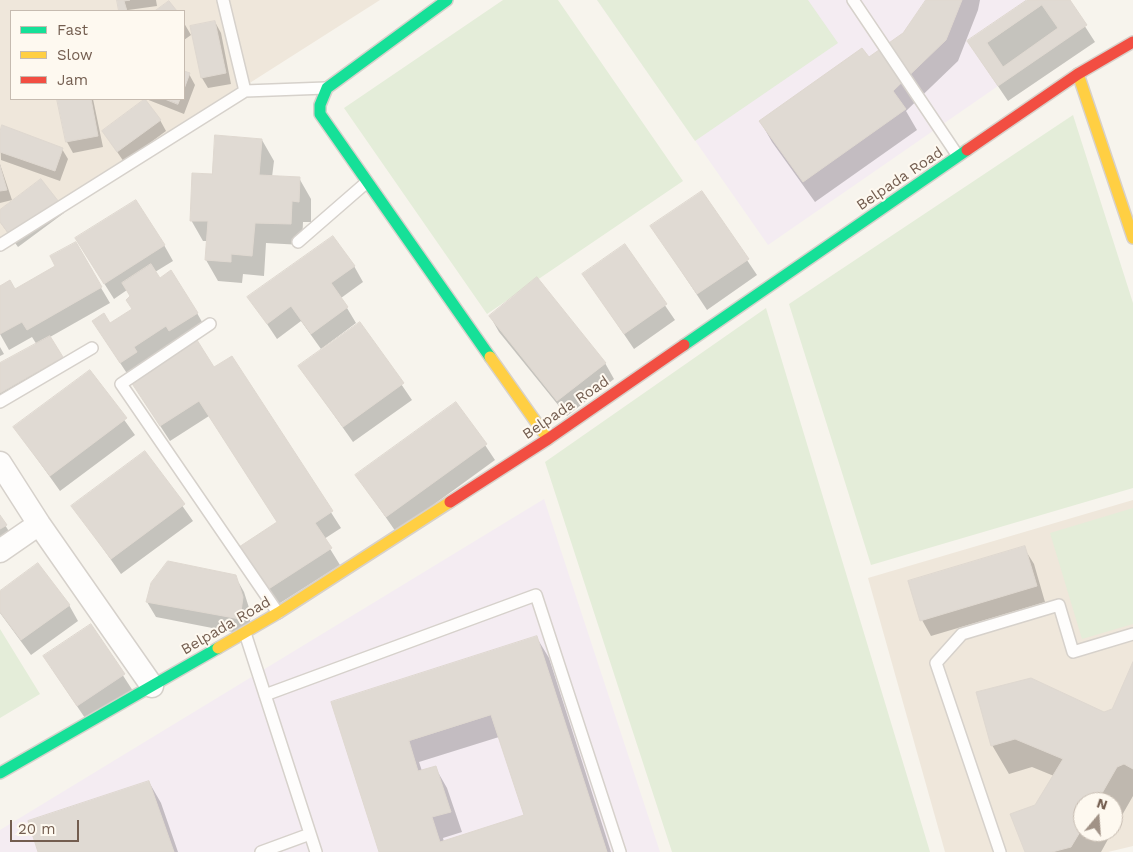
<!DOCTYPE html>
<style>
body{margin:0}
#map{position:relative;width:1133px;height:852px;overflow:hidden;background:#f7f4ed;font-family:"Work Sans",sans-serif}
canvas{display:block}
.legend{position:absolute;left:10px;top:10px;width:175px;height:90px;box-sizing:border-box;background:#fef9f0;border:1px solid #c6bbb0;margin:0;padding:6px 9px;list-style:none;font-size:15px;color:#735d4f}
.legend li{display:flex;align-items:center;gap:10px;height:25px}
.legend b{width:25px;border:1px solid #c6bbb0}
.north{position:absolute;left:1073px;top:792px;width:50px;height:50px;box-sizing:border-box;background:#fef9f0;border:1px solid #c6bbb0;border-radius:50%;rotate:18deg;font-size:14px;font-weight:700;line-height:20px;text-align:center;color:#735d4f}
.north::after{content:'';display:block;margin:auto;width:18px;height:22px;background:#a19286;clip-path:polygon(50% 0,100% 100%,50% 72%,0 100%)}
.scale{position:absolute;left:10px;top:820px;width:69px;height:22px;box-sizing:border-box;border:2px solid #735d4f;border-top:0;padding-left:6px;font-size:15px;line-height:18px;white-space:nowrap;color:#735d4f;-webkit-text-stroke:4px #fef9f0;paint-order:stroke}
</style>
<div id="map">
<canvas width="1133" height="852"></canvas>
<ul class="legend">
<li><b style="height:6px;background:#16e098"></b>Fast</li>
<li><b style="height:6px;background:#ffcf43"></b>Slow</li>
<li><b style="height:6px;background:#f24e42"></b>Jam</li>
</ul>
<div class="north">N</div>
<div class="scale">20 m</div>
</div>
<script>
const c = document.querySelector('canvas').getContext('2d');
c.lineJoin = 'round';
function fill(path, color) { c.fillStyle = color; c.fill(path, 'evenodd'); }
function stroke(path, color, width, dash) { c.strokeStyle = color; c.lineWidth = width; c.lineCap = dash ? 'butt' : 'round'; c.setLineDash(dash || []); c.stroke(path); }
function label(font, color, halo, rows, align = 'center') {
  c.font = font + ' "Work Sans",sans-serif'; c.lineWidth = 4; c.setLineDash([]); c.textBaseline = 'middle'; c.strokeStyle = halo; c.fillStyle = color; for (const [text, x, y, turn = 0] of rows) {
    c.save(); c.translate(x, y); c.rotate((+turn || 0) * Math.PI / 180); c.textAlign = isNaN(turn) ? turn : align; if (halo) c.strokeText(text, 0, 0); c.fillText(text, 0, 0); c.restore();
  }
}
fill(new Path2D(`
 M0,0H380L0,242ZM11,11H184V99H11Z
 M1133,500V846L1108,852H945L868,578ZM1083,802H1113V832H1083Z`), '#efe7db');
fill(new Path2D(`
 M597,0H1027L967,41L998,86L768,245Z
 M544,499L660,852H0V830Z`), '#f4ecf2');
fill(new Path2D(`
 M503,0H558L683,181L487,314L344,108Z
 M597,0H808L838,43L695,141Z
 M1073,115L1133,303V488L871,565L789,304Z
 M766,308L930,852H672L545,462Z
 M1133,508V624L1082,639L1050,533Z
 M0,629L40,694L0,718Z`), '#e4edd9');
fill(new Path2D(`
 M118,0H156L157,6L121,11Z
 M928,0H980L978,10L958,61L906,111L917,130L815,202L772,142L760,121L869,58L903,34Z
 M1029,0H1068L1095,42L1008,101L968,42Z
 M215,22L221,33L231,84L208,88L202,78Z
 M184,23L191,35L184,40Z
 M184,72L189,74L195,85L184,114L146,99H184Z
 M58,99H93L103,147L73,153L67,142Z
 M160,120L166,131L124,162L103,131Z
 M0,136L62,149L68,159L60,181L1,160Z
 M262,140L274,161L272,177L299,178L311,199V222H303L302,245L266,243L264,276L243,274L242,283L218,281L206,260L208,241H203L191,220L213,175Z
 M0,164L12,200L0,203Z
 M702,193L757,275L707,310L652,227Z
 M58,203L64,213L18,247L0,222V211Z
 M76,239L164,245L173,261L155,272L159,279L197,313L206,329L176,341L142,363L145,368L130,378L103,337L110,325L133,310L132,297L127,290L114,299Z
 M75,244L110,303L50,337L68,368L0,406V365L37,345L32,337L9,350L0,334V287L15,291L57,266Z
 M624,246L675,320L634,349L583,274Z
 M354,266L363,282L341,298L356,323L321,349L301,321L277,339L249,297Z
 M490,316L605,363L614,379L567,416L499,332Z
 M360,324L412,400L353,442L300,367Z
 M0,347L4,354L0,356Z
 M232,358L341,528L324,539L340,565L277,605L249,563L278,523L209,416L170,441L142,398L213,369Z
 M90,372L135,435L60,491L15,428Z
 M485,445L495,460L396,532L357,476Z
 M145,453L193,521L121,574L73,506Z
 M0,517L15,541L0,551Z
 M1024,548L1034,564L1045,602L931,636L922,620Z
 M235,576L244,592L251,614L248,635L156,617L147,602Z
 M0,593L69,605L78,621L31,655L0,613Z
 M91,626L133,691L87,721L54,672Z
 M537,638L549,658L611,852H381L332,703ZM499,737L525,816L444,842L443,838L462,832L447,788L435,767L422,771L419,762Z
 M1133,665V796L1113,831V802H1083V832H1112L1101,852H1026L1036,806L1054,776L1032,767L1009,774L992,745L1113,710Z
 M149,782L161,803L178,852H40Z`), '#0003');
const building = new Path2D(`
 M117,0H130L124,1L127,11H119Z
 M926,0H962L946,40L893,91L906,109L803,182L759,121L862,48L869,57L903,33Z
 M1027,0H1070L1087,25L998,86L967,41Z
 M169,1L177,11H155Z
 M1042,5L1058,28L1003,67L987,43Z
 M215,21L226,73L201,78L190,26Z
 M184,71L190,73L184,89Z
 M57,99H91L98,136L66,142Z
 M145,99L161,120L117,152L102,131Z
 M165,99H180L178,104Z
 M2,125L63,148L55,171L0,152V132Z
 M215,135L262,139L259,175L300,177L299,202L292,201L291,224L255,223L252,256L231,254V262L205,260L208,221H190L192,173L212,174Z
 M0,166L7,190L0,191Z
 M41,179L59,202L11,237L0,222V210Z
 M702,191L749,259L697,294L650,226Z
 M136,200L165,245L104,284L75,238Z
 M333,236L355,266L331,283L348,307L311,334L291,306L267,324L247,297Z
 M76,242L102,287L27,330L22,322L0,334V286L10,280L15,289L55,266L50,256Z
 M625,244L667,304L624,334L582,274Z
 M151,264L160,278L171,270L198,313L169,331L166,326L134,347L137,352L120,363L92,321L104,313L110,323L132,309L126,300L130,296L122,283Z
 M537,277L606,363L557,401L489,316Z
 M360,322L404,383L343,427L298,366Z
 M50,336L63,357L0,393V363Z
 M197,340L214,367L232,356L333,511L315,523L332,548L267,590L239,547L277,522L199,401L160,426L131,382Z
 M90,370L127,418L50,476L13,427Z
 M456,402L487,444L386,517L355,475Z
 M145,451L185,504L111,559L71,506Z
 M0,515L7,525L0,529Z
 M1025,546L1037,586L920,621L908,581Z
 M168,561L236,575L243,597L240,619L146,602L151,583Z
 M38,563L70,605L21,640L0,612V591Z
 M91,624L125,674L77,706L43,656Z
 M537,636L607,852H379L331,702ZM491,715L524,815L440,842L432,817L451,812L436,766L418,771L409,741Z
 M1133,662V769L1124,764L1117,767L1097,802H1083V827L1071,847L1052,852H1025L1010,814L1035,805L1063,759L1015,739L991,746L976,692L1031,678L1104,712L1112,709Z
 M149,781L174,852H38L28,821Z`);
fill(building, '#e0dad3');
stroke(building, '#dfd8d0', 1);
const lane = new Path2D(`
 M223,0L245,91
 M853,0L958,156
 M298,242L367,182
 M0,245L245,91L326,88
 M210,324L121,384L278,613
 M0,402L92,348
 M245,633L316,852
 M265,695L536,595L620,852
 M261,852L310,834
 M1000,852L936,663L962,634L1059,605L1073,652L1133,634`);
const street = new Path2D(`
 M0,463L39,524L152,686
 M0,551L39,524`);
const fast = new Path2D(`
 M447,0L327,88L320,105V114L490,357
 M684,345L967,150
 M0,773L218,648`);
const slow = new Path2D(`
 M1078,74L1133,238
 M490,357L548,439
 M218,648L278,613L450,502`);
const jam = new Path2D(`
 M967,150L1078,74L1133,42
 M450,502L548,439L684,345`);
stroke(lane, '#d6d1cb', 14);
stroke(street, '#d6d1cb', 25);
stroke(fast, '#d7d1cb', 14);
stroke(slow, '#d7d1cb', 14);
stroke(jam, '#d7d1cb', 14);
stroke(lane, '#fefdfc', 11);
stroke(street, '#fefdfc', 22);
stroke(fast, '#16e098', 11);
stroke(slow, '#ffcf43', 11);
stroke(jam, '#f24e42', 11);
label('15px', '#735d4f', '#fef9f0', [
 ["Belpada Road",900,179,-34],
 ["Belpada Road",566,408,-34],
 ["Belpada Road",226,626,-30]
]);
</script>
